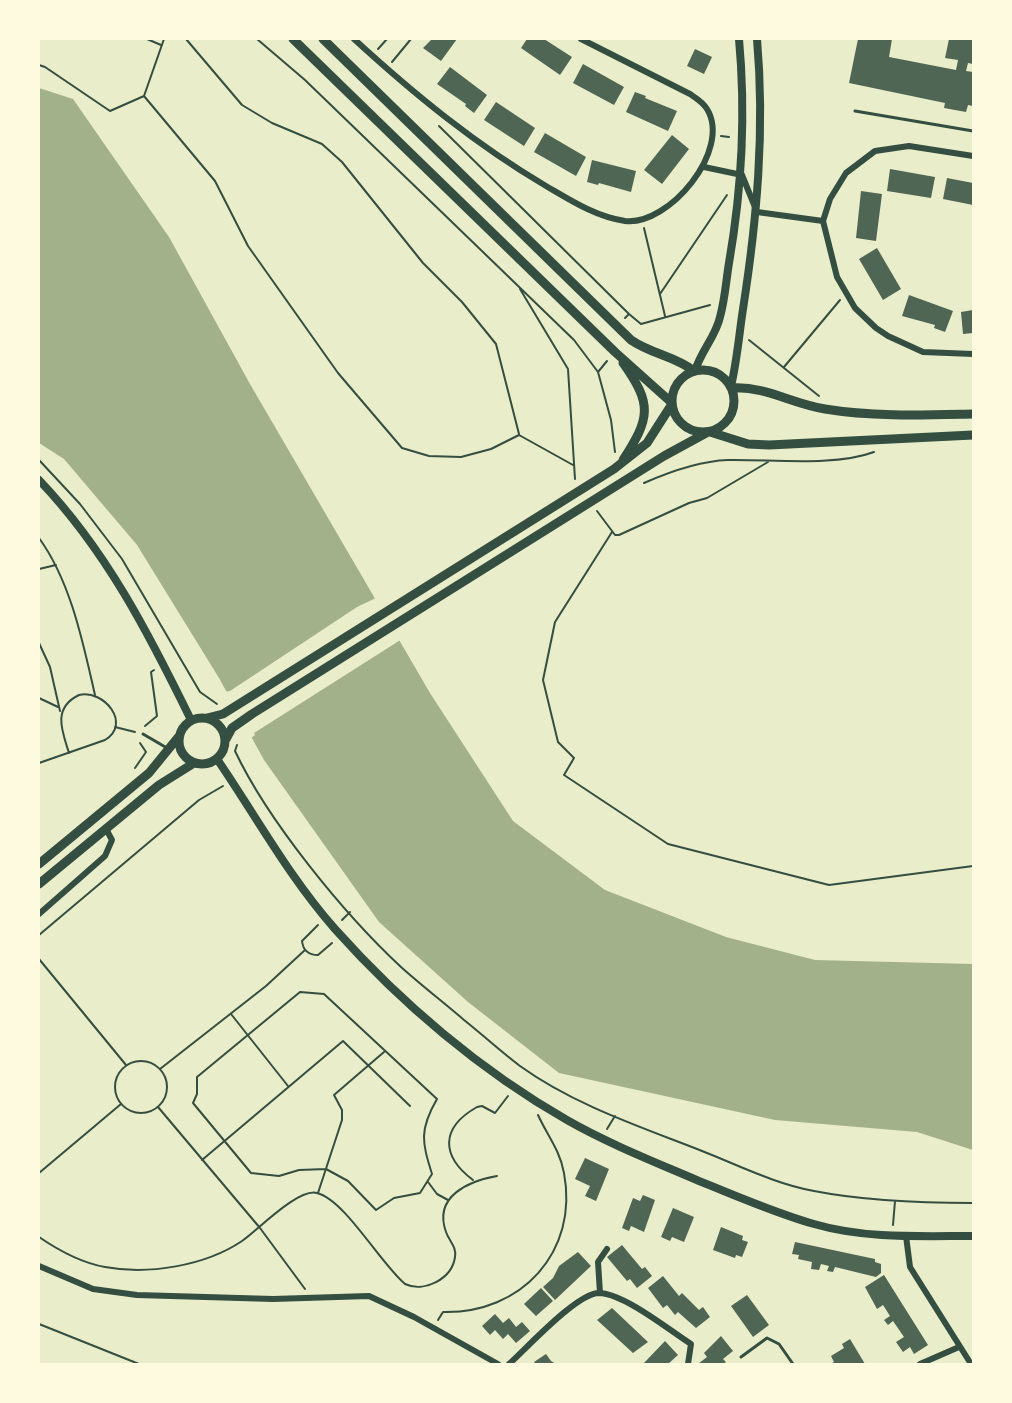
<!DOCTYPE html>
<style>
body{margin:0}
#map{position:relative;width:1012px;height:1403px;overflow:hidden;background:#e9edc9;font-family:Rubik,sans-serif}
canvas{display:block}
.frame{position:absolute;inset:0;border:40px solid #fefae0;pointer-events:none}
</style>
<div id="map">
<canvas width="1012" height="1403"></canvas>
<div class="frame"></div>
</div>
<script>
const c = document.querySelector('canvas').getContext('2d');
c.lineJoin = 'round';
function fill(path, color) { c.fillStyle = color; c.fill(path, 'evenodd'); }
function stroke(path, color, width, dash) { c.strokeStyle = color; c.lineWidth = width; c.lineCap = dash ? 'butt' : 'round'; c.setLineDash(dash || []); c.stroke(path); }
fill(new Path2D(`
 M39,88L73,99L169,237L250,384L430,693L513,821L605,890L726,937L815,960L973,964V1150L917,1132L775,1120L559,1073L468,1002L379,922L264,760L219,678L137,545L64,459L39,443Z`), '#a3b18a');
fill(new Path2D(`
 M378,597L402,639L254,733L255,735L250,739L224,692L230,691L357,607Z`), '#e9edc9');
fill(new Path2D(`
 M432,39H457L441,61L423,48Z
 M527,39H544L572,57L560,75L521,48Z
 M858,39H892L889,57L956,70L958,60L945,58L949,39H973V64L968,63L966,71L973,72V106L968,105L966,112L944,108L945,103L849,83Z
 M695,49L712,57L704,74L687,66Z
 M583,64L624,87L614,105L573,83Z
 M450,67L487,95L474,113L465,106L466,104L437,84Z
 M635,92L646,96L645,98L677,111L668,131L626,112Z
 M496,102L535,128L524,146L484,120Z
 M545,133L586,157L576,176L534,152Z
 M672,135L689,149L662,184L644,170Z
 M592,160L636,171L631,192L599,183L598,185L587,182Z
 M890,169L935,177L931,198L887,191Z
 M947,178L973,183V205L943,199Z
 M861,191L882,194L876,241L856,238Z
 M877,248L901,289L883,300L859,259Z
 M909,295L953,311L945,332L934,328L935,325L902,316Z
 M973,310V333L963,334L961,312Z
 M585,1158L609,1169L596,1201L585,1196L590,1186L575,1179Z
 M643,1195L655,1200L644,1232L631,1226L629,1231L622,1228L633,1198L640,1201Z
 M673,1208L694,1217L684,1242L672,1237L670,1241L661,1237Z
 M721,1227L743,1236L742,1240L748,1242L742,1257L736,1255L735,1258L713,1250Z
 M795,1242L875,1259V1262L881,1264V1273L876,1277L835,1267L833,1272L827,1271L829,1266L821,1264L819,1270L811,1269L812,1262L798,1259L799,1255L792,1254Z
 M622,1245L642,1269L645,1267L652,1276L637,1288L630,1279L627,1281L607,1257Z
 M578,1252L591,1266L555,1300L543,1287L553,1278L559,1266Z
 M884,1275L928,1345L914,1354L910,1347L903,1352L896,1342L904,1337L893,1321L888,1325L884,1320L890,1316L883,1305L877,1309L865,1287Z
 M663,1276L679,1296L682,1293L699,1310L703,1307L710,1317L696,1328L678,1312L675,1315L667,1305L663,1308L648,1288Z
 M541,1288L553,1301L536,1316L524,1304Z
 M747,1295L769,1325L753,1337L731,1306Z
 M612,1308L648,1342L633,1353L597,1320Z
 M495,1314L503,1323L509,1318L516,1327L522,1322L530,1331L516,1343L508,1334L503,1339L495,1330L490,1335L482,1326Z
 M721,1336L733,1351L723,1359L726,1362L723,1364H698L707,1357L704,1353Z
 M850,1339L865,1364H830L834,1362L831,1356L844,1348L842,1344Z
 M665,1341L678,1355L668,1364H643Z
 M546,1354L551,1361L556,1364H536L534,1362Z`), '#4f6655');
stroke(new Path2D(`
 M147,39L161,45
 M164,39L144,96L215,181L248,246L338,373L402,448L429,456L461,457L491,449L519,435L573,465
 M186,39L242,105L272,123L322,144L342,162L423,263L462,302L496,344L519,434
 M257,39L305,80L574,340L598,372
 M378,49L387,39
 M392,62L411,39
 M39,65L45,67L110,111L144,96
 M439,126L629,314
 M721,136L729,137
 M644,228L665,316
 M520,289L568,369L575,479
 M660,294L727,195
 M625,318L629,314L641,324L710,305
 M749,340L819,396
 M607,361L598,372L611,420L615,452
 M784,367L840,300
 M39,460L80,504L122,559L200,692L217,704
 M644,483C669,472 699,461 728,460C770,459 834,467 874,452
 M597,511L615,535H619L689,503L707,498L768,462
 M612,532L555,622L543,680L558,742L574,758L564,775L668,844L829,885L973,866
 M39,538C71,582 83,643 95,695
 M39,569L56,565
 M39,643L50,667L60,711
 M39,698L58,707
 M145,726L157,716L151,672L154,670
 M115,727L135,732
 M237,745L235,751C268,821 344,914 401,967C421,985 443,1002 464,1020C483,1035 501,1052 520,1066C574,1105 641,1127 702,1151C738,1165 775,1184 814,1191C865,1201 921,1203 973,1203
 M39,763L105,740C132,724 104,689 79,695C52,708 62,731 69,753
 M135,768L146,752L140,743
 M342,920L350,912
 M318,925L302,941C303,950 308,955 318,955L332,943
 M39,935L199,800L223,786
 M39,959L126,1065
 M300,992L324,994L437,1099C419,1130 422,1142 432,1174L420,1193L394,1198L376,1210L348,1181L326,1169L299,1170L279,1176L251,1173L193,1103L197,1094V1077Z
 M231,1014L288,1086
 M115 1087a26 26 0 1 1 52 0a26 26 0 1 1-52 0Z
 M160,1069L266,986L305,950
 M158,1107L260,1228L305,1289
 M607,1129L615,1116
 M202,1160L343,1041L410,1106
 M39,1173L121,1104
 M473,1180C441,1156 440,1128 477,1107L482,1106L495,1113L508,1096
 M428,1182L437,1194L448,1200
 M318,1193L342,1120V1110L334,1095L384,1052
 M893,1225L895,1201
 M39,1237C58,1250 82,1263 105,1267C148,1275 205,1266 242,1241C258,1230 298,1188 317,1193C345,1200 380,1263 405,1284C424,1293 452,1279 455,1257C457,1247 449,1241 446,1232C433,1196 469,1181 497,1176
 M438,1320L443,1312C521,1314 579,1252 564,1173C560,1150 547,1135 538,1115
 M39,1324L139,1364`), '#344e41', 2);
stroke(new Path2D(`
 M855,111L973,131
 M143,734L167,748
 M741,1357L767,1338L779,1344L793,1364`), '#344e41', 3);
stroke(new Path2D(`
 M354,39C414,94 475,144 546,186C570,200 596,217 625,221C669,226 732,150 707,109C703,102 696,98 690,94L581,39
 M973,156L909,146L875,151L846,173L830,199L823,221L837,277L855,308L876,328L888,336L923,352L973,354
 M704,167L742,175L757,212L823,221
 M39,914L105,856L112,840L106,829
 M906,1236L910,1267L971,1364
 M39,1266L93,1289L137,1295L273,1299L369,1296L414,1317L498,1364
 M600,1293L598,1262L607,1249
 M509,1364C527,1348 577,1293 599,1293C625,1294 669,1330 691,1344L688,1364
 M920,1364L959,1347`), '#344e41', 6);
stroke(new Path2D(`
 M695,371C701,351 716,336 720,317C725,299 726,281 729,263C742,188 746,115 739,39
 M731,386C737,361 739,335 743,309C757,219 765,130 757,39
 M39,480C106,550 149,634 191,720
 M217,759C256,816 289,877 335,929C401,1003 481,1071 567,1120C609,1144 655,1162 699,1181C737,1196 775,1213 814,1224C865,1239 921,1236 973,1236`), '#344e41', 8);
stroke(new Path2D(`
 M293,39L615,352L672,403
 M323,39L631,340C651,354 675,356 694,371
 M623,363C653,405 650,418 623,460
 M672 401a31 31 0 1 1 62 0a31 31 0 1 1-62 0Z
 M732,388C766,386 792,404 825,409C873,417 925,415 973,414
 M710,432L748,444L769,445L973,435
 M179 741a23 23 0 1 1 46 0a23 23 0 1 1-46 0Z
 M207,718L223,714L614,469L647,443L672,404
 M226,739L232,728L252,714L664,456L708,432
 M39,864L149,773L180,735
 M39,884L159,785L194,763`), '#344e41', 9);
</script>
